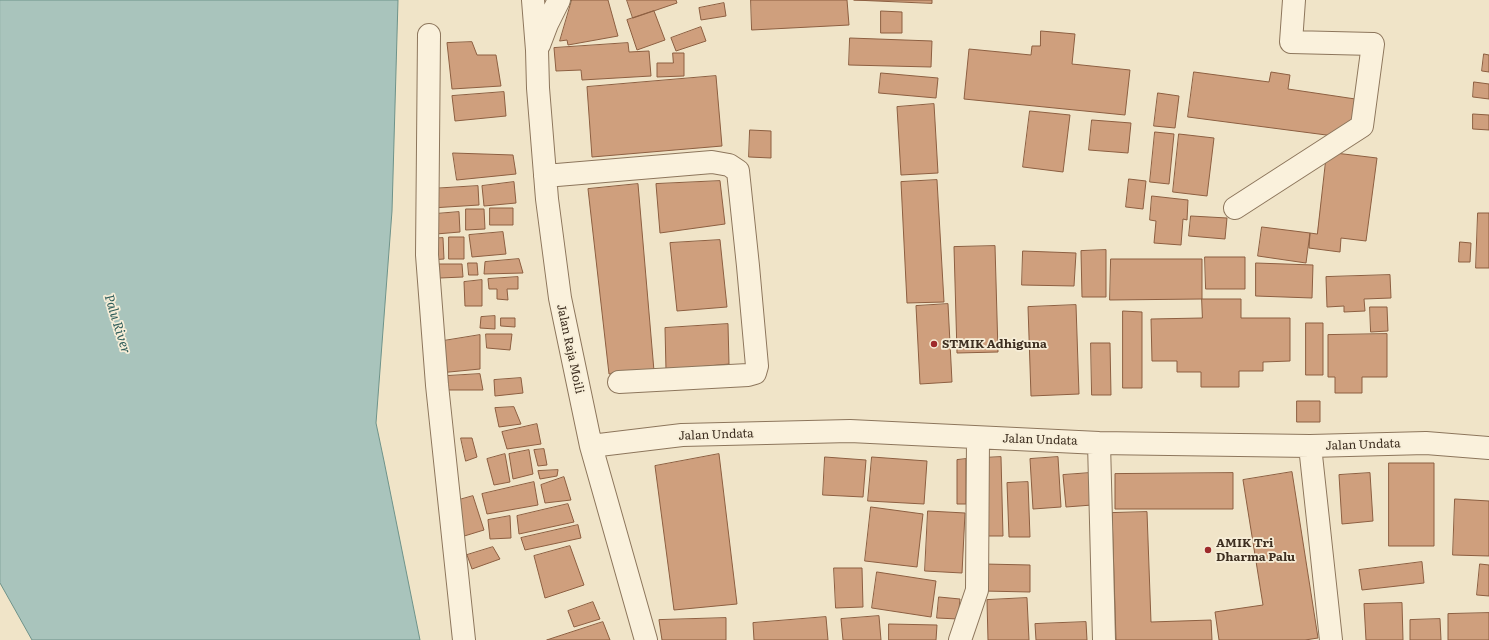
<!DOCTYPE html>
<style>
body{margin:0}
canvas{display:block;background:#f0e4c8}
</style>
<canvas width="1489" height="640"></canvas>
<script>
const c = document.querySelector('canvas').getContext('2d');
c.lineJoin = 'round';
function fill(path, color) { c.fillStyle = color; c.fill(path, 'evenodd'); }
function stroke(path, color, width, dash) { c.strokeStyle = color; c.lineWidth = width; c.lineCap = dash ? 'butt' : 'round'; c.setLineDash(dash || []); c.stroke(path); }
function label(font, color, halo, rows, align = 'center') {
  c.font = font + ' Literata,serif'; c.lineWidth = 3.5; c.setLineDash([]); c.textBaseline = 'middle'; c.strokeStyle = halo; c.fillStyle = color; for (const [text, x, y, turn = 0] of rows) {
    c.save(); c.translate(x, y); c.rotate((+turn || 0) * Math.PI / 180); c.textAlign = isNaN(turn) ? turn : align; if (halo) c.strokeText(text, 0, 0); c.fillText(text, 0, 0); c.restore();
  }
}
const water = new Path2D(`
 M0,0H398L392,211L376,423L384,461L420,640H32L0,583Z`);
fill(water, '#a9c4bc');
stroke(water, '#6f938a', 1);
const building = new Path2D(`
 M572,0H608L618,36L568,45L567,40L560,41Z
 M627,0H676L677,3L633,18Z
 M751,0H847L849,25L752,30Z
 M854,0H932V3Z
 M724,3L726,16L701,20L699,8Z
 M654,11L665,40L637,50L627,20Z
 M881,11L902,12V33H881Z
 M701,27L706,41L676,51L671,38Z
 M1041,31L1075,34L1072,64L1130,70L1125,115L964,99L969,49L1031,55L1032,46H1040Z
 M850,38L932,41L931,67L849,65Z
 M472,42L477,55H496L501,86L452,89L447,43Z
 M628,43L629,52L649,51L651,76L582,80L581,70L556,71L554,48Z
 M673,53H684V76L657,77V63H673Z
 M1484,54L1489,55V72L1482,71Z
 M1194,72L1269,82L1271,72L1290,75L1288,89L1362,100L1357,139L1188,117Z
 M881,73L938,78L936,98L879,93Z
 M716,76L722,146L592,157L587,87Z
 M1474,82L1489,84V99L1473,97Z
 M504,92L506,116L455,121L452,96Z
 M1158,93L1179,96L1175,128L1154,126Z
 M934,104L938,173L901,175L897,107Z
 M1030,111L1070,115L1063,172L1023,167Z
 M1473,114L1489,115V130L1473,129Z
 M1092,120L1131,123L1128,153L1089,150Z
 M750,130L771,131V158L749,157Z
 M1155,132L1174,134L1169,184L1150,182Z
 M1179,134L1214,138L1207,196L1173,192Z
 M1327,152L1377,158L1366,241L1341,238L1340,252L1309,248L1310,233L1317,234Z
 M453,153L513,155L516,174L457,180Z
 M1129,179L1146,181L1143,209L1126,207Z
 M937,180L944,302L907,303L901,182Z
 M720,181L725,224L660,233L656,184Z
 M514,182L516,203L484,206L482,186Z
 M638,184L654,371L609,374L588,189Z
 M478,186L479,205L431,208L429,189Z
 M1152,196L1188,200L1187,220L1183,219L1181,245L1154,243L1156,221L1150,220Z
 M490,208H513V225H490Z
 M466,209H484L485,229L466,230Z
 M459,212L460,232L436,234L435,214Z
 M1478,213H1489V268H1476Z
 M1191,216L1227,218L1225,239L1189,236Z
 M1262,227L1310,233L1306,263L1258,256Z
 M503,232L506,254L472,257L469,235Z
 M449,237H464V259H449Z
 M443,238L444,259L430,260L428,239Z
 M720,240L727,307L677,311L670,243Z
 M1460,242L1471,243L1470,262H1459Z
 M995,246L998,352L957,353L954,247Z
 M1106,250V297H1082L1081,251Z
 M1023,251L1076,253L1074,286L1022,285Z
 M1205,257H1245V289H1206Z
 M519,259L523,273L484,274L485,262Z
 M1111,259H1202V299L1110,300Z
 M468,263H477L478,275H469Z
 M1256,263L1313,265L1312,298L1256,296Z
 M439,264H462L463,277L440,278Z
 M1390,275L1391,298L1364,299L1365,311L1344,312V306L1327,307L1326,277Z
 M518,277V289H507L508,300L497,299V289H489L488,279Z
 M482,280V306H465L464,282Z
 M1202,299H1241V318H1290V361L1263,362V371H1239V387H1201V372H1177V361H1152L1151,319L1202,318Z
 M948,304L952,382L920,384L916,306Z
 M1076,305L1079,394L1031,396L1028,307Z
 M1370,307H1387L1388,331L1371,332Z
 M1123,311L1142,312V388H1123Z
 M495,316V329L480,328L481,317Z
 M501,318H515V327L501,326Z
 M1306,323H1323V375H1306Z
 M728,324L729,364L666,370L665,328Z
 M486,334H512L510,350L487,348Z
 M1387,334V377H1362V393H1335V377H1328V335Z
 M480,335V369L439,373L437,342Z
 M1091,343H1110L1111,395H1092Z
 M480,374L483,390H448L447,376Z
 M521,378L523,393L495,396L494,380Z
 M1297,401H1320V422H1297Z
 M514,407L521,424L499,427L495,408Z
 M537,424L541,444L507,449L502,432Z
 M461,438H472L477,457L466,461Z
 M544,449L547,465L538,466L534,450Z
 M529,450L533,474L513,479L509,454Z
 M505,454L510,482L494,485L487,459Z
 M719,454L737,604L674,610L655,466Z
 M825,457L866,460L863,497L823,495Z
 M872,457L927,461L924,504L868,501Z
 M1001,457L1003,536H984L982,458Z
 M1058,457L1061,507L1033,509L1030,459Z
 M966,459V504H957V460Z
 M1389,463H1434V546H1389Z
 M558,470L557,476L540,479L538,471Z
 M1292,472L1318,638L1305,640H1219L1215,612L1263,605L1243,480Z
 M1090,473L1092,505L1066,507L1063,475Z
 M1233,473V509H1115V474Z
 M1370,473L1373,521L1342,524L1339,475Z
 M564,477L571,500L545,503L541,485Z
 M534,482L538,505L487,514L482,494Z
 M1028,482L1030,537H1009L1007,483Z
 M473,496L484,530L461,537L452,502Z
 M1455,499L1489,501V556L1453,555Z
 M568,504L574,522L519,534L517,516Z
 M871,507L923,514L917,567L865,561Z
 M928,511L965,513L962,573L925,571Z
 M1147,512L1151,622L1211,620L1212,640H1116L1112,513Z
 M510,516L511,538L490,539L488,520Z
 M578,525L581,538L525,550L521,538Z
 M570,546L584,585L545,598L534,556Z
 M493,547L500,559L472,569L467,555Z
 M1422,562L1424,583L1362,590L1359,570Z
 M984,564L1030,565V592L983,591Z
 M1480,564L1489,565V596L1477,595Z
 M834,568H862L863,607L836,608Z
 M877,572L936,581L931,617L872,608Z
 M939,597L960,599L958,619L937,618Z
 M1027,598L1029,640H988L987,600Z
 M593,602L600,619L574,627L568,611Z
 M1402,603L1403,640H1366L1364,604Z
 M1489,613V640H1448V614Z
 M879,616L881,640H843L841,619Z
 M826,617L828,640H754L753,623Z
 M726,618V640H662L659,620Z
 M1440,619L1441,640H1410V620Z
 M603,622L610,640H547Z
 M1086,622L1087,640H1036L1035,624Z
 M889,624L937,625L936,640H889Z`);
fill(building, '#cf9f7d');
stroke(building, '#8d5f41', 1);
const minor = new Path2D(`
 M533,0L537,50L538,88L547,199L560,298L591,446L646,640
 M429,35L427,255L437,385L464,640
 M539,45L547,24L559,0
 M545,176L712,162L729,165L738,171L748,266L757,366L755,373L748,375L619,382
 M1235,208L1362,126L1373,44L1291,42L1294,0
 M1099,443L1104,640
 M591,446L682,435L850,431L1099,443L1310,446L1426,443L1489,448
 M1310,446L1331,640
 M960,640L977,590L978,438`);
stroke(minor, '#8d765c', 24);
stroke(minor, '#faf1dc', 22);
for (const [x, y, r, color] of [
 [934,344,4,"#9e2a2b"],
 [1208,550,4,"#9e2a2b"]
]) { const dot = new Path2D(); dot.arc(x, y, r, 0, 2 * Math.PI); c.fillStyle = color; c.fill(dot); stroke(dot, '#f7eed8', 1.5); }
label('bold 12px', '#3d2e20', '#f7eed8', [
 ["STMIK Adhiguna",942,344],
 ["AMIK Tri",1216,543],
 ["Dharma Palu",1216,557]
], 'left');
label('12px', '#3d2e20', '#f7eed8', [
 ["Jalan Raja Moili",570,349,78],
 ["Jalan Undata",716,435,-2],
 ["Jalan Undata",1040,440,2],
 ["Jalan Undata",1363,445,-2]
]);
label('italic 13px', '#2f5d5a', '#f7eed8', [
 ["Palu River",117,324,73]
]);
</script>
